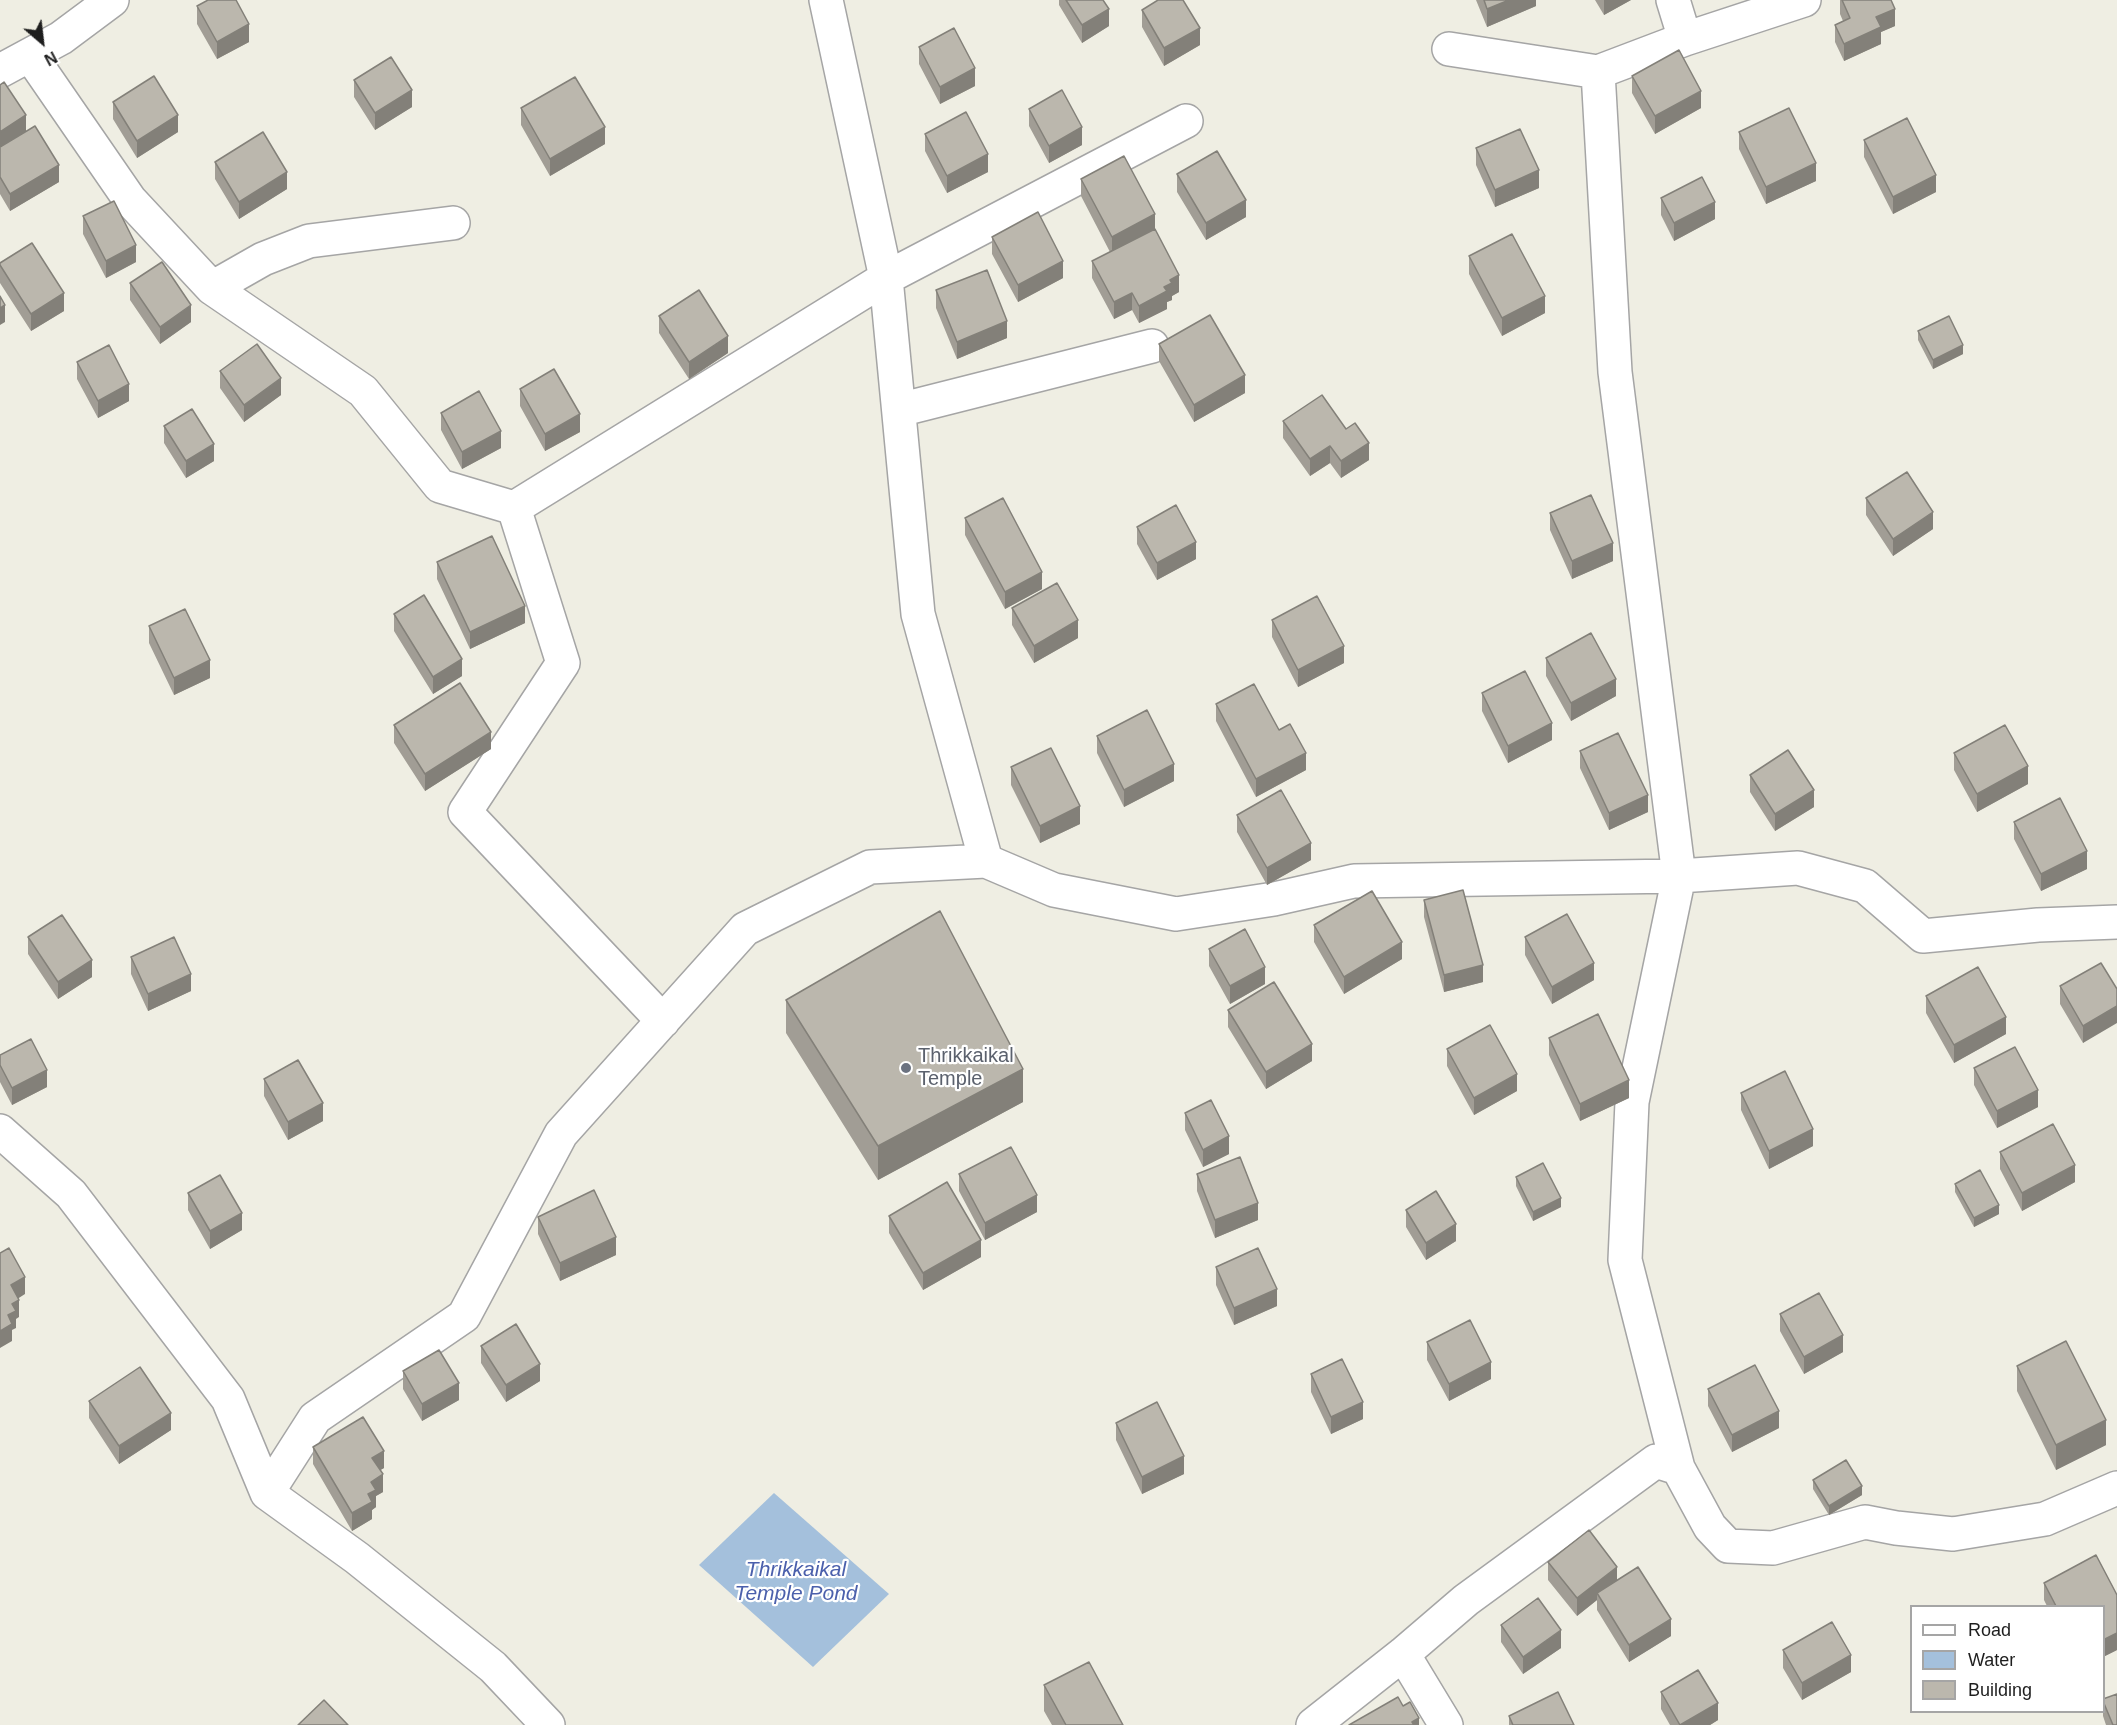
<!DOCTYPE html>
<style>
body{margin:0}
#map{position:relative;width:2117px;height:1725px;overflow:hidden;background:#efeee3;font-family:Helvetica,sans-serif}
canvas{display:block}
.legend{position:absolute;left:1910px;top:1605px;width:195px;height:108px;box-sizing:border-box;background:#fff;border:2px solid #a5a5a5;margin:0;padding:8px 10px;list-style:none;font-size:18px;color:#1e1e1e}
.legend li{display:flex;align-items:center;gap:12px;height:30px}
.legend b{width:30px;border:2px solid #a5a5a5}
.north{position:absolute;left:12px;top:12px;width:60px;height:60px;-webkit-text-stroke:4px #fff;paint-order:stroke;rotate:152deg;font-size:16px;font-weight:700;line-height:24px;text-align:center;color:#1e1e1e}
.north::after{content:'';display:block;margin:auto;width:21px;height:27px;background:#1e1e1e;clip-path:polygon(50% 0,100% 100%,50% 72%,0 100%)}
</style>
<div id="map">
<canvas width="2117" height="1725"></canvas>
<ul class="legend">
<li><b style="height:8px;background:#fff"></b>Road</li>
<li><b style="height:16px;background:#a4c0dc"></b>Water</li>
<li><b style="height:16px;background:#bbb7ad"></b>Building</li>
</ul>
<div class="north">N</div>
</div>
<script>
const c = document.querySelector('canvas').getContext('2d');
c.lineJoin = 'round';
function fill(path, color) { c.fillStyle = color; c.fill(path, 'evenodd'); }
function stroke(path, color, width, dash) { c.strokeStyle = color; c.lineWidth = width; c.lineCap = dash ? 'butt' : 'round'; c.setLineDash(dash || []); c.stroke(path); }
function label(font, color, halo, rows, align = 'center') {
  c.font = font + ' Helvetica,sans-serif'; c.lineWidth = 4.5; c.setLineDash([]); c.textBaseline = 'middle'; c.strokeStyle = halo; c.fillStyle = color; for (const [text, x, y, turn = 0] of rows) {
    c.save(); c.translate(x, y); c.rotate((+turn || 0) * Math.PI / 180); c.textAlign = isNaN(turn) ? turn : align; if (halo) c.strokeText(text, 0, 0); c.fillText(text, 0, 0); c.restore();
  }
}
fill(new Path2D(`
 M774,1493L889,1594L813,1667L699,1565Z`), '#a4c0dc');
const minor = new Path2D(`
 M1673,0L1685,39
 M1449,49L1598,72L1685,39L1804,0
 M30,55L130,200L212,288L263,259L309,241L453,223
 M0,71L61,38L112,0
 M1598,72L1615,372L1679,876L1632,1102L1625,1260L1678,1468L1710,1527L1728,1546L1773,1548L1865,1522L1896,1528L1953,1534L2045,1519L2117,1488
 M1186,121L886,278L918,614L986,861L1054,890L1176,914L1274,899L1354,881L1679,876L1798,868L1865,886L1923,936L2038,925L2117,922
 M212,288L363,391L440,486L514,508
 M899,410L1152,346
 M663,1021L465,812L563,663L514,508L886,278L826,0
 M0,1131L71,1194L228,1399L267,1493L357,1558L493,1667L548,1725
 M267,1493L315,1418L464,1316L561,1134L745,929L870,867L986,861
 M1403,1654L1446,1725
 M1313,1725L1403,1654L1466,1600L1656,1461L1678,1468`);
stroke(minor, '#a5a5a5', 36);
stroke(minor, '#fff', 33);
fill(new Path2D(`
 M1059,0H1103L1109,26L1082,43L1059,5Z
 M1476,0H1536V6L1487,27Z
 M1595,0H1631L1604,15Z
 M1840,0H1891L1895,26L1881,32V44L1844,61L1835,42V25L1843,21L1840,14Z
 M197,6L249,42L217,59L197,24Z
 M1142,10L1200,45L1164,66L1142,27Z
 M919,47L975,86L940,104L919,64Z
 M1632,76L1701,108L1655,134L1632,93Z
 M354,80L412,107L375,130L354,97Z
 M0,85L26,131L59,182L10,211L0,194Z
 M113,102L178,132L137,158L113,119Z
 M521,108L605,144L550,176L521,125Z
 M1029,109L1082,145L1049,163L1029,126Z
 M1739,132L1816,181L1766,204L1739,149Z
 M925,134L988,172L947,193L925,151Z
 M1864,140L1936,192L1893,214L1864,157Z
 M1476,148L1539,188L1495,207L1476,165Z
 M215,162L287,189L239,219L215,179Z
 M1177,174L1246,217L1206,240L1177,192Z
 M1081,179L1155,229L1179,292L1172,296V300L1167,302V309L1139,323L1132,310L1114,319L1092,278V261L1110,252L1081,196Z
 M1661,198L1715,219L1674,241L1661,215Z
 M83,216L136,262L106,278L83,234Z
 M992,237L1063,278L1018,302L992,254Z
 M1469,256L1545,313L1502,336L1469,274Z
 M0,263L64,311L31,331L0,283Z
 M130,283L191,322L160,344L130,300Z
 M936,290L1007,338L957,359L936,308Z
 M659,316L728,353L689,379L659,333Z
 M1918,331L1963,354L1933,369L1918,340Z
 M1159,344L1245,393L1194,422L1159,361Z
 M77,362L129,401L98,418L77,379Z
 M220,371L281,395L244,422L220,388Z
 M520,389L580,432L545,451L520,406Z
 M441,413L501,448L462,469L441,430Z
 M1283,421L1346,429L1369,460L1341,478L1330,463L1310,476L1283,438Z
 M164,426L214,461L186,478L164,443Z
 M1866,498L1933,529L1893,556L1866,515Z
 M1550,513L1613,561L1572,579L1550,530Z
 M965,518L1042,589L1005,609L965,535Z
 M1137,527L1196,559L1157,580L1137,544Z
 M437,562L525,623L470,649L437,579Z
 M1012,608L1078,638L1034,663L1012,625Z
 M394,614L462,676L433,694L394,631Z
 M1272,620L1344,663L1298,687L1272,637Z
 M149,626L210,678L174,695L149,643Z
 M1546,658L1616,696L1571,721L1546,676Z
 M1482,693L1552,740L1508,763L1482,711Z
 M1216,704L1279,730L1306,770L1256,797L1216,721Z
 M394,725L491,749L425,791L394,743Z
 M1097,736L1174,781L1124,807L1097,753Z
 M1580,751L1648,812L1609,830L1580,768Z
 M1954,753L2028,784L1977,812L1954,770Z
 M1011,767L1080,824L1040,843L1011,785Z
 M1750,775L1814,807L1775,831L1750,792Z
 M1237,815L1311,860L1267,885L1237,832Z
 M2014,822L2087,869L2041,891L2014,839Z
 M1424,900L1483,982L1444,992L1424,917Z
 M1314,925L1402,959L1344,994L1314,942Z
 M28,937L92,977L58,999L28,954Z
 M1525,937L1594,980L1552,1004L1525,955Z
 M1209,949L1265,984L1230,1004L1209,966Z
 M131,957L191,991L148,1011L131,974Z
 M2060,986L2117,989L2083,1043L2060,1004Z
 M1926,996L2006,1034L1954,1063L1926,1013Z
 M786,1000L1023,1102L878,1180L786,1033Z
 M1228,1010L1312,1061L1266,1089L1228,1027Z
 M1549,1038L1629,1098L1580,1121L1549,1055Z
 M1447,1049L1517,1091L1474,1115L1447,1066Z
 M0,1055L47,1087L12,1105L0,1082Z
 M1974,1068L2038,1107L1997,1128L1974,1085Z
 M264,1079L323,1121L288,1140L264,1096Z
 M1741,1093L1813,1146L1769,1169L1741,1110Z
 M1185,1113L1229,1154L1203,1167L1185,1130Z
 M2000,1152L2075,1182L2022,1211L2000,1169Z
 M959,1174L1037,1212L985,1240L959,1191Z
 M1197,1174L1258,1220L1215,1238L1197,1191Z
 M1516,1177L1561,1207L1533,1221L1516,1186Z
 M1955,1184L1999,1214L1974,1227L1955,1192Z
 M188,1193L242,1230L210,1249L188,1210Z
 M1406,1210L1456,1241L1426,1260L1406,1227Z
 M889,1216L981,1257L923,1290L889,1233Z
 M538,1217L616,1255L560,1281L538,1234Z
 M1216,1267L1277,1306L1234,1325L1216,1285Z
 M1780,1314L1843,1352L1804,1374L1780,1331Z
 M1427,1342L1491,1379L1449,1401L1427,1360Z
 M481,1346L540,1381L506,1402L481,1363Z
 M2017,1366L2106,1445L2056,1470L2017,1391Z
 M403,1371L459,1400L422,1421L403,1389Z
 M1311,1374L1363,1419L1331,1434L1311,1392Z
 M1708,1389L1779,1428L1732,1452L1708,1406Z
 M89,1401L171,1430L119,1464L89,1418Z
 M1116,1423L1184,1474L1142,1494L1116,1440Z
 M313,1447L384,1468L380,1470L383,1492L376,1496V1507L372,1510V1519L352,1531L313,1464Z
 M1813,1480L1862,1495L1829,1515L1813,1489Z
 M2096,1555L2117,1595V1650L2103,1657V1606H2047L2044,1600V1583Z
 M1548,1562L1617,1580L1671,1636L1629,1662L1597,1610V1600L1577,1616L1548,1580Z
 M1501,1625L1561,1648L1523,1674L1501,1642Z
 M1783,1650L1851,1672L1802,1700L1783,1668Z
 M1044,1685L1123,1725H1052L1044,1711Z
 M1661,1692L1718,1720L1710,1725H1670L1661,1709Z
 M2103,1699L2117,1725H2106L2103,1716Z
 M1509,1716L1574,1725H1509Z`), '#a19d95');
fill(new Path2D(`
 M1509,0H1536V6L1487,27V9Z
 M1604,0H1631L1604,15Z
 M1109,9V26L1082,43V25Z
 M1895,9V26L1881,32V44L1844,61V44L1876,17Z
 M249,24V42L217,59V42Z
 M1200,28V45L1164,66V48Z
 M975,68V86L940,104V87Z
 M412,90V107L375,130V113Z
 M1701,91V108L1655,134V116Z
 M26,115V132L0,150V132Z
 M178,115V132L137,158V141Z
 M605,127V144L550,176V159Z
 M1082,127V145L1049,163V146Z
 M988,154V172L947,193V176Z
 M1816,163V181L1766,204V187Z
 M59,165V182L10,211V194Z
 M1539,170V188L1495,207V190Z
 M287,172V189L239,219V202Z
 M1936,175V192L1893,214V197Z
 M1246,200V217L1206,240V223Z
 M1715,202V219L1674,241V223Z
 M1155,214V231L1112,254V237Z
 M136,245V262L106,278V261Z
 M1063,261V278L1018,302V285Z
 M1179,275V292L1172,296V300L1167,302V309L1139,323V306L1164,287L1170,280Z
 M64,293V311L31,331V314Z
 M1132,293V310L1114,319V302Z
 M1545,296V313L1502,336V318Z
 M5,305V322L0,325V308Z
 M191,305V322L160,344V327Z
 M1007,321V338L957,359V342Z
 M728,336V353L689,379V362Z
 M1963,345V354L1933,369V360Z
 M1245,375V393L1194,422V405Z
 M281,378V395L244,422V405Z
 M129,384V401L98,418V401Z
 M580,414V432L545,451V434Z
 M501,431V448L462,469V452Z
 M1369,443V460L1341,478V461Z
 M214,444V461L186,478V461Z
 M1330,446V463L1310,476V459Z
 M1933,512V529L1893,556V539Z
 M1196,542V559L1157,580V563Z
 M1613,543V561L1572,579V561Z
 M1042,572V589L1005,609V592Z
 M525,606V623L470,649V632Z
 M1078,620V638L1034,663V646Z
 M1344,646V663L1298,687V670Z
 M462,659V676L433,694V677Z
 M210,660V678L174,695V678Z
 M1616,679V696L1571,721V703Z
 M1552,723V740L1508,763V746Z
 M491,732V749L425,791V774Z
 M1306,753V770L1256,797V779Z
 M1174,764V781L1124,807V790Z
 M2028,766V784L1977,812V794Z
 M1814,790V807L1775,831V814Z
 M1648,795V812L1609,830V813Z
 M1080,806V824L1040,843V826Z
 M1311,843V860L1267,885V868Z
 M2087,851V869L2041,891V874Z
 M1402,942V959L1344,994V977Z
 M92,960V977L58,999V982Z
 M1594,963V980L1552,1004V987Z
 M1483,965V982L1444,992V975Z
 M1265,967V984L1230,1004V986Z
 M191,974V991L148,1011V994Z
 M2117,1006V1023L2083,1043V1026Z
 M2006,1017V1034L1954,1063V1045Z
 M1312,1044V1061L1266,1089V1072Z
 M1023,1069V1102L878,1180V1146Z
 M47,1070V1087L12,1105V1088Z
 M1517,1074V1091L1474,1115V1098Z
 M1629,1080V1098L1580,1121V1104Z
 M2038,1090V1107L1997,1128V1111Z
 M323,1103V1121L288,1140V1122Z
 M1813,1129V1146L1769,1169V1151Z
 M1229,1136V1154L1203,1167V1150Z
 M2075,1165V1182L2022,1211V1193Z
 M1037,1195V1212L985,1240V1223Z
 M1561,1198V1207L1533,1221V1212Z
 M1258,1203V1220L1215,1238V1220Z
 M1999,1205V1214L1974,1227V1218Z
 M242,1213V1230L210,1249V1231Z
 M1456,1224V1241L1426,1260V1243Z
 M616,1237V1255L560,1281V1263Z
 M981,1240V1257L923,1290V1273Z
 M25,1277V1294L11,1303V1285Z
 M1277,1289V1306L1234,1325V1308Z
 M19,1300V1317L16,1319V1328L12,1330V1341L0,1348V1331L12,1304Z
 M1843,1335V1352L1804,1374V1357Z
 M1491,1362V1379L1449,1401V1384Z
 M540,1364V1381L506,1402V1385Z
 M459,1383V1400L422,1421V1404Z
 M1363,1402V1419L1331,1434V1417Z
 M1779,1411V1428L1732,1452V1435Z
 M171,1413V1430L119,1464V1446Z
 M2106,1420V1445L2056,1470V1445Z
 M384,1451V1468L372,1475V1458Z
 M1184,1456V1474L1142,1494V1477Z
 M383,1474V1492L376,1496V1507L372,1510V1519L352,1531V1513L368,1494L371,1482Z
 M1862,1486V1495L1829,1515V1506Z
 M1617,1567V1584L1597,1593V1600L1577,1616V1598Z
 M1671,1619V1636L1629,1662V1645Z
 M1561,1630V1648L1523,1674V1657Z
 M2117,1633V1650L2103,1657V1640Z
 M1851,1655V1672L1802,1700V1683Z
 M1718,1703V1720L1710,1725H1680Z
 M1419,1718V1725H1412V1722Z`), '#838079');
const building = new Path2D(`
 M208,0H236L249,24L217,42L197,6Z
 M1066,0H1103L1109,9L1082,25Z
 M1158,0H1183L1200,28L1164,48L1142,10Z
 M1484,0H1509L1487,9Z
 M1842,0H1891L1895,9L1876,17L1881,27L1844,44L1835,25L1850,18Z
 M954,28L975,68L940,87L919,47Z
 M1679,50L1701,91L1655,116L1632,76Z
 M391,57L412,90L375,113L354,80Z
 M154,76L178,115L137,141L113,102Z
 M575,77L605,127L550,159L521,108Z
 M4,82L26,115L0,132V85Z
 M1062,90L1082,127L1049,146L1029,109Z
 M1789,108L1816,163L1766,187L1739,132Z
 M966,112L988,154L947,176L925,134Z
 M1907,118L1936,175L1893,197L1864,140Z
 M35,126L59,165L10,194L0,177V147Z
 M1520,129L1539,170L1495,190L1476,148Z
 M263,132L287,172L239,202L215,162Z
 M1217,151L1246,200L1206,223L1177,174Z
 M1124,156L1155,214L1112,237L1081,179Z
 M1702,177L1715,202L1674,223L1661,198Z
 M114,201L136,245L106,261L83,216Z
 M1038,212L1063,261L1018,285L992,237Z
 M1155,229L1179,275L1170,280L1172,283L1164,287L1167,291L1139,306L1132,293L1114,302L1092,261Z
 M1512,234L1545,296L1502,318L1469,256Z
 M32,243L64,293L31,314L0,265V263Z
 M162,262L191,305L160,327L130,283Z
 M987,270L1007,321L957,342L936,290Z
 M699,290L728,336L689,362L659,316Z
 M0,296L5,305L0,308Z
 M1210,315L1245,375L1194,405L1159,344Z
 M1949,316L1963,345L1933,360L1918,331Z
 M257,344L281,378L244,405L220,371Z
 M109,345L129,384L98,401L77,362Z
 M554,369L580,414L545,434L520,389Z
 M479,391L501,431L462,452L441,413Z
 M1322,395L1346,429L1355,423L1369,443L1341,461L1330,446L1310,459L1283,421Z
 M192,409L214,444L186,461L164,426Z
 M1907,472L1933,512L1893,539L1866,498Z
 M1591,495L1613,543L1572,561L1550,513Z
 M1003,498L1042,572L1005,592L965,518Z
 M1176,505L1196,542L1157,563L1137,527Z
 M492,536L525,606L470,632L437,562Z
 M1057,583L1078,620L1034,646L1012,608Z
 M424,595L462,659L433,677L394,614Z
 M1317,596L1344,646L1298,670L1272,620Z
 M185,609L210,660L174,678L149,626Z
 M1591,633L1616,679L1571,703L1546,658Z
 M1525,671L1552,723L1508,746L1482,693Z
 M460,683L491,732L425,774L394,725Z
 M1254,684L1279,730L1290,724L1306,753L1256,779L1216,704Z
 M1147,710L1174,764L1124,790L1097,736Z
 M2005,725L2028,766L1977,794L1954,753Z
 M1618,733L1648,795L1609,813L1580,751Z
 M1051,748L1080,806L1040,826L1011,767Z
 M1788,750L1814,790L1775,814L1750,775Z
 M1281,790L1311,843L1267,868L1237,815Z
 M2060,798L2087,851L2041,874L2014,822Z
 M1463,890L1483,965L1444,975L1424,900Z
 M1372,891L1402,942L1344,977L1314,925Z
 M940,911L1023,1069L878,1146L786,1000Z
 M1567,914L1594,963L1552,987L1525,937Z
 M62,915L92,960L58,982L28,937Z
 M1245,929L1265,967L1230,986L1209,949Z
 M174,937L191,974L148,994L131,957Z
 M2101,963L2117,989V1006L2083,1026L2060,986Z
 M1978,967L2006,1017L1954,1045L1926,996Z
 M1274,982L1312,1044L1266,1072L1228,1010Z
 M1598,1014L1629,1080L1580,1104L1549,1038Z
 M1490,1025L1517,1074L1474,1098L1447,1049Z
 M31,1039L47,1070L12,1088L0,1065V1055Z
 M2015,1047L2038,1090L1997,1111L1974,1068Z
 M298,1060L323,1103L288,1122L264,1079Z
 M1785,1071L1813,1129L1769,1151L1741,1093Z
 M1211,1100L1229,1136L1203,1150L1185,1113Z
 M2053,1124L2075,1165L2022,1193L2000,1152Z
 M1011,1147L1037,1195L985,1223L959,1174Z
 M1240,1157L1258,1203L1215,1220L1197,1174Z
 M1543,1163L1561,1198L1533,1212L1516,1177Z
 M1980,1170L1999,1205L1974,1218L1955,1184Z
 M220,1175L242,1213L210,1231L188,1193Z
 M947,1182L981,1240L923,1273L889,1216Z
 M594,1190L616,1237L560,1263L538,1217Z
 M1436,1191L1456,1224L1426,1243L1406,1210Z
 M9,1248L25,1277L11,1285L19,1300L12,1304L16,1311L8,1315L12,1324L0,1331V1253Z
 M1258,1248L1277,1289L1234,1308L1216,1267Z
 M1819,1293L1843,1335L1804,1357L1780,1314Z
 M1470,1320L1491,1362L1449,1384L1427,1342Z
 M516,1324L540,1364L506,1385L481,1346Z
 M2066,1341L2106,1420L2056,1445L2017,1366Z
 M439,1350L459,1383L422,1404L403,1371Z
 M1342,1359L1363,1402L1331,1417L1311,1374Z
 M1755,1365L1779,1411L1732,1435L1708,1389Z
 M140,1367L171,1413L119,1446L89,1401Z
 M1157,1402L1184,1456L1142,1477L1116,1423Z
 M363,1417L384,1451L372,1458L383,1474L371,1482L376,1490L368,1494L372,1502L352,1513L313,1447Z
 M1846,1460L1862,1486L1829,1506L1813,1480Z
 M1589,1530L1617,1567L1577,1598L1548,1562Z
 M2096,1555L2117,1595V1633L2103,1640V1606H2056L2044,1583Z
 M1638,1567L1671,1619L1629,1645L1597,1593Z
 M1538,1598L1561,1630L1523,1657L1501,1625Z
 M1832,1622L1851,1655L1802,1683L1783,1650Z
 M1089,1662L1123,1725H1066L1044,1685Z
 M1698,1670L1718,1703L1680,1725L1661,1692Z
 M1558,1692L1574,1725H1513L1509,1716Z
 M2117,1694V1725H2113L2103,1701V1699Z
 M1398,1697L1403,1706L1410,1702L1419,1718L1412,1722L1414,1725H1349Z
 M324,1700L348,1725H298Z`);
fill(building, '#bbb7ad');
stroke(building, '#838079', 1.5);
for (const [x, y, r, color] of [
 [906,1068,6,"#6b7280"]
]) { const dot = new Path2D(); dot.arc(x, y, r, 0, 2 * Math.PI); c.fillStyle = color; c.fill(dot); stroke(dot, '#fff', 2); }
label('20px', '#5b616d', '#fff', [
 ["Thrikkaikal",918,1056],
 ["Temple",918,1079]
], 'left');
label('italic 21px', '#4b60ac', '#fff', [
 ["Thrikkaikal",796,1570],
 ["Temple Pond",796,1594]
]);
</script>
